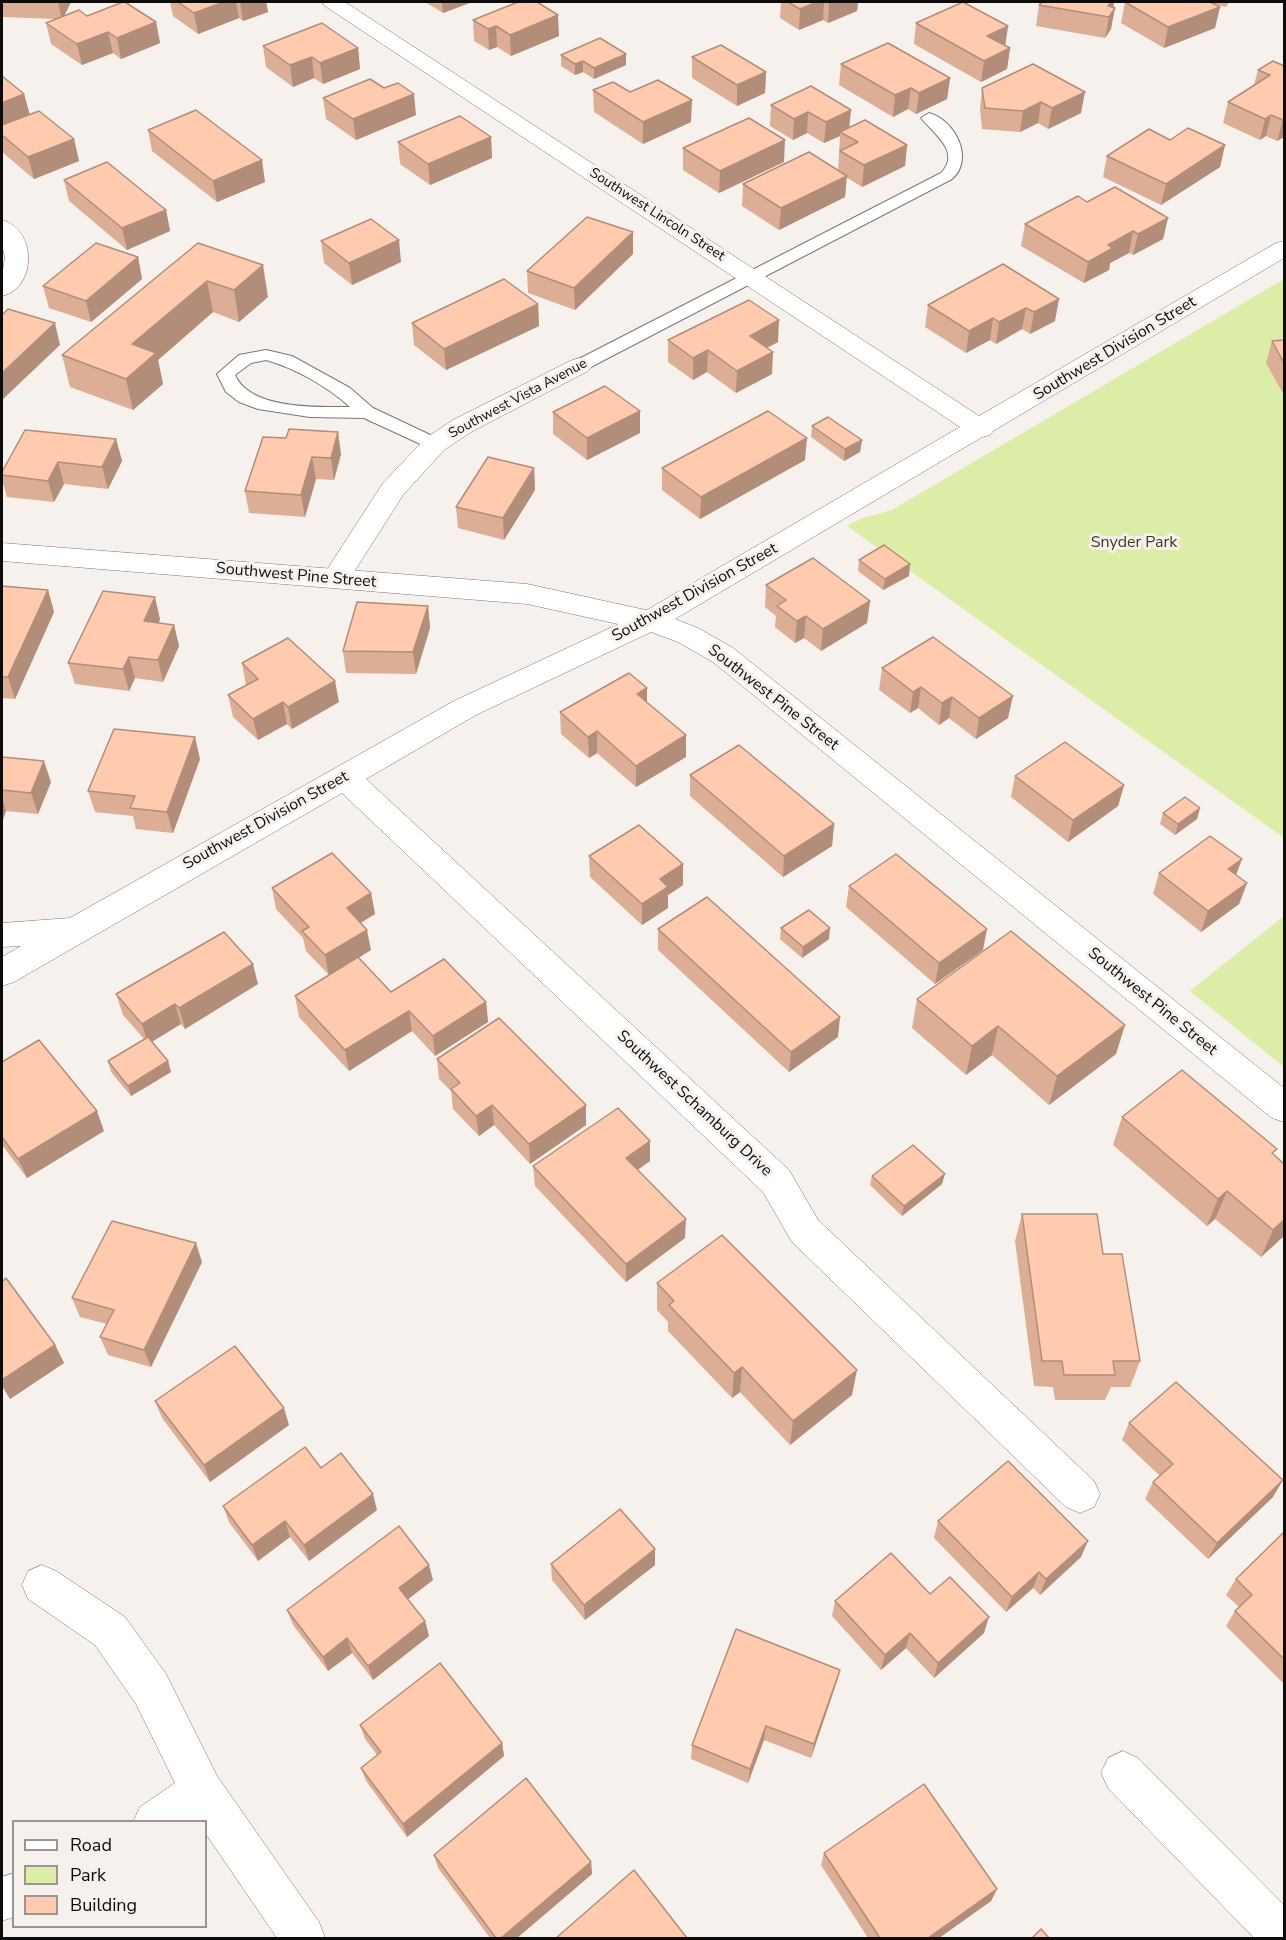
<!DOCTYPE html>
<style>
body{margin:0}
#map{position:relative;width:1286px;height:1940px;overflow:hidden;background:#f7f1ed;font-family:"Nunito Sans",sans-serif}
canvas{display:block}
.frame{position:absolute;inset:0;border:3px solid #0e0c0b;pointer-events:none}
.legend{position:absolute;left:12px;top:1820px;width:195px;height:108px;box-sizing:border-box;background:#f7f1ed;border:2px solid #9a9593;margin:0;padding:8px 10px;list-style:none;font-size:18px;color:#0e0c0b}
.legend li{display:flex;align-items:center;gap:12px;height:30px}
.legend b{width:30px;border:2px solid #9a9593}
</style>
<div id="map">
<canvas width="1286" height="1940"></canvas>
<div class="frame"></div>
<ul class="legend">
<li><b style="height:8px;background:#fff"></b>Road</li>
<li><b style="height:16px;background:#dceda8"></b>Park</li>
<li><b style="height:16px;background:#ffcaad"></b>Building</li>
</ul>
</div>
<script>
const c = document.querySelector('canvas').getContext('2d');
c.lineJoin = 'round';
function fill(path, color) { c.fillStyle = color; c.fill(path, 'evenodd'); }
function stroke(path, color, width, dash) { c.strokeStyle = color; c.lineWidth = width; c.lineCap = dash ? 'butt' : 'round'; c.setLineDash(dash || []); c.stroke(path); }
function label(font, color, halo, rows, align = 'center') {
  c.font = font + ' "Nunito Sans",sans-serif'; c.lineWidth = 6; c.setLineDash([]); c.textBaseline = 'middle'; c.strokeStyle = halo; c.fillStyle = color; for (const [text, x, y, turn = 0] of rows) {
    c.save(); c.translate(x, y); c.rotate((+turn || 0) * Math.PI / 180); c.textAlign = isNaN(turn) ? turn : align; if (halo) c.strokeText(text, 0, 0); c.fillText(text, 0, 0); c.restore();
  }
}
fill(new Path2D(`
 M1284,279V838L847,526L860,519L892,510Z
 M1284,916V1067L1190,991Z`), '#dceda8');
const service = new Path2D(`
 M929,113C955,120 975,159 952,179L585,370H573L570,366L573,362L941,173C962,152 933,133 921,118Z
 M266,350L292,356L350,388L373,408L441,440L444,444L441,448H429L364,418L310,417L258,409L239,402L226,392L217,374L239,355ZM266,360C295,368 328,387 350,407C318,407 250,410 235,375L251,363Z`);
const minor = new Path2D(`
 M322,2H345L979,416L1276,243L1284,241V258L993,431L990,435L982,437L675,619L698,628L733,648L1284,1088V1122L1272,1118L713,662L678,642L651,632L476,715L366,779L789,1170L818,1220L1094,1481L1100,1494L1094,1507L1080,1513L1066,1507L792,1242L763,1192L342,793L14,982L2,986V957L21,946L2,947V923L70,918L454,701L640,614L960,427L325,6Z
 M2,220C37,229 37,288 2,296V275L5,258L2,244Z
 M579,358L588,361L592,366L588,371L471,432L444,450L403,495L345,586L335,588L325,586L321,579L383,483L426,438L453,420L570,361Z
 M42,1565L56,1571L125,1617L166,1674L217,1776L319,1922L325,1938H277L206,1834V1822H133L140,1807L175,1783L136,1704L95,1645L28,1599L22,1585L28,1571Z
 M1123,1751L1138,1758L1284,1905V1938H1254L1108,1788L1101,1773L1108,1758Z
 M14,1873V1917L2,1921V1877Z`);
const tertiary = new Path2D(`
 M2,543L527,584L650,611L660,614L664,621L660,628L650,631L527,604L2,561Z`);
stroke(service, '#7d7774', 2);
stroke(minor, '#7d7774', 1);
stroke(tertiary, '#7d7774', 1);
fill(service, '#fff');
fill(minor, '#fff');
fill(tertiary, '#fff');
fill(new Path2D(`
 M2,2H71L64,16H87L156,22L160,43L121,59L113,53L82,65L51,44L46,23L55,19L2,17Z
 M170,2H266L268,12L243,21L239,18L198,34L173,16Z
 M425,2H472L443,13Z
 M781,2H858L857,11L828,23L823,20L799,30L780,18Z
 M1042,2H1114L1111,29L1105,38L1036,26L1039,5Z
 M1125,2H1229L1226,7L1214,4L1220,7L1215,28L1164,48L1121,23Z
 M473,20L559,36L511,56L497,47L489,50L474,41Z
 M916,23L1008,26L1005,46L1010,48L1007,69L981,82L914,44Z
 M263,46L358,48L360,69L323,84L314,78L293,87L266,67Z
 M626,54V65L594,79L583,72L575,75L561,66V55Z
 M692,57L766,72L765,93L737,106L692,78Z
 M841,64L950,78L947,99L916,114L908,109L893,117L839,85Z
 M1033,64L1081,113L1048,129L1038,123L1020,132L982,129L980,109L982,88Z
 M1284,66V137L1277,141L1266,136L1260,140L1223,123L1228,102L1254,85L1258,70Z
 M2,76L24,94L29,114L74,139L79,161L34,179L2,152Z
 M811,86L850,127L907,145L905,166L862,187L846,177L845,197L779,230L742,206L743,184L838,171L840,136L824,143L807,133L793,140L770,126L771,105Z
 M593,90L630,92L691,122L643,144L594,112Z
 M323,98L416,115L356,140L326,119Z
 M148,130L265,182L217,202L152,151Z
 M491,137L492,158L430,185L400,164L398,142Z
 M1170,140L1225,145L1220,167L1161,205L1103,177L1107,156Z
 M683,148L784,162L719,193L683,170Z
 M64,180L166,210L170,231L127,250L69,201Z
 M1087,202L1168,218L1163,239L1133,255L1129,253L1110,263L1109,270L1084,283L1021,246L1025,224Z
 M633,232V254L575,310L528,293L527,271Z
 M321,241L401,262L352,285L324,263Z
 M198,243L268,297L239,322L213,312L158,360L163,384L133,410L70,387L62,355Z
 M138,257L142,279L91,322L49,308L43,286Z
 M1003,264L1055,321L1030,334L1022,329L996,344L990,340L966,353L925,327L928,305Z
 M538,304L539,326L446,370L414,345L412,323Z
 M668,340L778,342L767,348L772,374L736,393L707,372L693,380L668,362Z
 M1284,340V395L1266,363L1272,341Z
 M553,412L640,433L587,460L553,434Z
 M812,426L862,440L860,452L844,461L811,437Z
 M263,437L341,454L334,480L316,479L305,517L249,513L245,491Z
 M116,439L122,461L108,489L64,484L54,502L7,497L2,480V472Z
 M805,460L700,519L662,490V468Z
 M534,468L535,490L504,540L458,528L456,507Z
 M859,560L909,576L883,590L858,571Z
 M766,585L870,601L867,623L821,651L804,638L795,643L775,627L776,616L765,607Z
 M2,586L48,590L54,612L15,699L2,698Z
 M428,606L430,628L416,674L346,673L343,651Z
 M160,619L159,623L174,625L179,646L163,682L135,678L129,691L75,684L68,663Z
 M242,663L339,702L292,729L287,724L258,740L233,717L228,695L246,685Z
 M882,668L1008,718L976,739L949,718L939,725L918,708L910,713L879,690Z
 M647,702L686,757L636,787L597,753L589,758L561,734L560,712Z
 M2,757L51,782L38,814L6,811L2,822Z
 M200,759L173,833L136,829L133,816L95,812L88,791Z
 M690,775L834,824L832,846L783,877L690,796Z
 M1015,776L1124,785L1118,806L1068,842L1011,797Z
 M1200,808L1197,819L1175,835L1160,824L1163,813Z
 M589,856L683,864V885L668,895V908L642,925L590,877Z
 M1242,859L1236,875L1247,883L1239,904L1201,932L1153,894L1159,873Z
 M849,886L983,950L935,984L846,907Z
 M272,888L371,893L375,914L361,923L371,950L358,958L391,992L486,1002L488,1022L435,1056L412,1031L349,1071L299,1017L295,996L329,975L306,951L303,938L276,909Z
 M781,928L829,939L802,958L780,939Z
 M658,929L838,1037L789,1072L658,950Z
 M258,984L185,1029L181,1024L152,1042L168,1061L171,1072L131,1096L111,1072L108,1061L144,1039L123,1015L116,994Z
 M917,999L1116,1054L1049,1105L992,1055L966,1075L912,1028Z
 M437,1059L586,1105V1125L530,1164L494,1125L479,1136L453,1109L451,1091L439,1079Z
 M2,1062L104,1131L27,1178L2,1145Z
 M1122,1117L1274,1155L1284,1164V1236L1261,1257L1215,1219L1207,1226L1113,1145Z
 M650,1141V1161L637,1170L685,1238L626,1282L535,1186L533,1166Z
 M872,1176L942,1184L902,1216L870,1185Z
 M1022,1214L1103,1254L1140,1361L1130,1387H1111L1105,1400H1055L1053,1387L1034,1386L1015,1241Z
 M202,1262L151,1367L108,1355L100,1337L107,1324L80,1317L72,1298Z
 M2,1282L55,1345L64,1363L10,1399L2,1387Z
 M657,1283L852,1395L790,1445L740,1392L732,1398L668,1331V1322L657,1310Z
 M155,1401L289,1425L210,1482L162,1418Z
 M1129,1423L1273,1497L1208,1559L1145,1499L1153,1482L1160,1476L1122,1440Z
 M321,1468L377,1510L309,1561L290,1537L258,1561L229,1522L223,1506Z
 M938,1521L1081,1557L1040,1595L1033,1588L1006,1612L934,1538Z
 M1284,1532V1684L1226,1626L1235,1611L1239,1607L1226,1595L1236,1579Z
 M655,1549V1565L585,1620L552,1580L551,1564Z
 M433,1580L408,1599L425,1621L429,1636L373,1680L352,1653L328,1671L293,1625L287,1610Z
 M930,1594L984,1633L934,1678L906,1648L881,1670L832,1616L835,1601Z
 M840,1670L836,1684L811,1758L764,1740L748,1783L691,1759L692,1745Z
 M360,1725L502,1743L504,1756L407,1837L366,1781L361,1768L377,1755L365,1739Z
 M824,1853L997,1889L991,1901L939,1938H868L821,1865Z
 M434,1855L591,1862L592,1874L517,1938H490L438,1868Z`), '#dbae95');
fill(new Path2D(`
 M58,2H71L62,20Z
 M224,2H236L239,18L198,34L194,13Z
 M240,2H266L268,12L243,21Z
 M442,2H472L443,13Z
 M817,2H824L823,20L799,30L800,9Z
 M829,2H858L857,11L828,23Z
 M1111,2H1114L1112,13L1115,8L1111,29L1105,38L1109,17L1108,6Z
 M1220,7L1215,28L1164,48L1168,27Z
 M558,15L559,36L511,56L510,35Z
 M156,22L160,43L121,59L117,38Z
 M496,26L497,47L489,50L488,29Z
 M1008,26L1005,47L987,36Z
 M108,32L113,53L82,65L77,44Z
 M358,48L360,69L323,84L320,63Z
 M1010,48L1007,69L981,82L984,61Z
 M626,54V65L594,79V68Z
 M312,57L314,78L293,87L290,65Z
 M583,61V72L575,75V64Z
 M766,72L765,93L737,106V85Z
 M950,78L947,99L916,114L919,93Z
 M911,88L908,109L893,117L895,95Z
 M1085,92L1081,113L1048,129L1052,108Z
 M24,94L30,115L2,126V103Z
 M414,94L416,115L356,140L353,119Z
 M692,100L691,122L643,144V122Z
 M1041,102L1038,123L1020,132L1023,111Z
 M851,110L849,131L840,132V136L824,143L826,122Z
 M808,112L807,133L793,140L794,119Z
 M1271,115L1266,136L1260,140L1265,119Z
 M1284,115V137L1277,141L1283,120Z
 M491,137L492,158L430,185L428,164Z
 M74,139L79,161L34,179L28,157Z
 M785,140L784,162L719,193L720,171Z
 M907,145L905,166L862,187L864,165Z
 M1225,145L1220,167L1161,205L1166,184Z
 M262,160L265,182L217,202L213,181Z
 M847,176L845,197L779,230L781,208Z
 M166,210L170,231L127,250L122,228Z
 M1168,218L1163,239L1133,255L1138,234Z
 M1133,231L1129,253L1110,263L1109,270L1084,283L1088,262L1108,245Z
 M633,232V254L575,310L574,288Z
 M399,240L401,262L352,285L349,263Z
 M138,257L142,279L91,322L86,301Z
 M263,265L268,297L239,322L234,290Z
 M207,281L213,312L158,360L163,384L133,410L126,379L132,344Z
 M1059,299L1055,321L1030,334L1034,312Z
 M538,304L539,326L446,370L444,349Z
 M1026,308L1022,329L996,344L999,322Z
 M993,318L990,340L966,353L969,331Z
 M779,320L778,342L749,357L750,336Z
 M55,323L60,345L2,400V373Z
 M708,350L707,372L693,380V358Z
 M773,352L772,374L736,393L737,371Z
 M640,411V433L587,460V438Z
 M338,432L341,454L334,480L331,458Z
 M807,438L805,460L700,519L701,497Z
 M116,439L122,461L108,489L102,467Z
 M862,440L860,452L844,461L845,449Z
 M312,457L316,479L305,517L301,495Z
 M58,462L64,484L54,502L48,481Z
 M534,468L535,490L504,540L503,518Z
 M910,564L909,576L883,590L885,579Z
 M48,590L54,612L15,699L8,677Z
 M155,597L160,619L150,643L144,621Z
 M870,601L867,623L821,651L823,629Z
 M428,606L430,628L416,674L413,652Z
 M806,616L804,638L795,643L797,621Z
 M174,625L179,646L163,682L158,660Z
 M129,657L135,678L129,691L123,669Z
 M335,681L339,702L292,729L288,707Z
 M921,687L918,708L910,713L913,692Z
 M647,688V710L637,694Z
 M1013,696L1008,718L976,739L979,718Z
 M952,697L949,718L939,725L942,703Z
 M283,702L287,724L258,740L253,719Z
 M597,731V753L589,758L588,737Z
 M686,735V757L636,787V766Z
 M195,737L200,759L173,833L167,812Z
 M44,761L51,782L38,814L31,793Z
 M1124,785L1118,806L1068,842L1073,820Z
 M2,798L6,811L2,822Z
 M1200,808L1197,819L1175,835L1178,824Z
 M834,824L832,846L783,877L784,856Z
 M1242,859L1234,880L1228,869Z
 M683,864V885L668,895V908L642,925V904L660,879Z
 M1247,883L1239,904L1201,932L1208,911Z
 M371,893L375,914L350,929L347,908Z
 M830,928L829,939L802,958L803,947Z
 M987,929L983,950L935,984L939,963Z
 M367,930L371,950L329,976L325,955Z
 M253,964L258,984L185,1029L179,1008Z
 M486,1002L488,1022L435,1056L433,1036Z
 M175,1004L181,1024L148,1044L142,1024Z
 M409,1011L412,1031L349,1071L345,1050Z
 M840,1017L838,1037L789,1072L791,1052Z
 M1125,1025L1116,1054L1049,1105L1057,1076Z
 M998,1026L992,1055L966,1075L972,1046Z
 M168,1061L171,1072L131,1096L128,1086Z
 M492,1105L494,1125L479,1136L476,1116Z
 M586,1105V1125L530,1164L529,1144Z
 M97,1111L104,1131L27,1178L18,1159Z
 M650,1141V1161L626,1178V1158Z
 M945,1174L942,1184L902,1216L904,1206Z
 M1227,1191L1215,1219L1207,1226L1218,1199Z
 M686,1219L685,1238L626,1282V1264Z
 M1284,1220V1236L1261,1257L1273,1230Z
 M196,1243L202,1262L151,1367L144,1350Z
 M55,1345L64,1363L10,1399L2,1384V1380Z
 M742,1367L740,1392L732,1398L734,1373Z
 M857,1370L852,1395L790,1445L793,1421Z
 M284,1408L289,1425L210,1482L204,1465Z
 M1283,1480L1273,1497L1208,1559L1217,1543Z
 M373,1494L377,1510L309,1561L304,1545Z
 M285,1521L290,1537L258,1561L252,1545Z
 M1088,1541L1081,1557L1040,1595L1046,1579Z
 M655,1549V1565L585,1620L584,1605Z
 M429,1565L433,1580L403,1603L399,1588Z
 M1039,1572L1033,1588L1006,1612L1012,1597Z
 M989,1617L984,1633L934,1678L938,1663Z
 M425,1621L429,1636L373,1680L368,1666Z
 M910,1633L906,1648L881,1670L885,1655Z
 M347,1638L352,1653L328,1671L323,1657Z
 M840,1670L836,1684L811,1758L814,1744Z
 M766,1726L764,1740L748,1783L750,1769Z
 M502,1743L504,1756L407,1837L403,1824Z
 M591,1862L592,1874L517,1938H501Z
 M997,1889L991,1901L939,1938H928Z`), '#b28d79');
const building = new Path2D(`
 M123,2H125L156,22L117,38L108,32L77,44L46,23L79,10L87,16Z
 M178,2H224L194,13Z
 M518,2H537L558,15L510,35L496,26L488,29L473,20Z
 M788,2H817L800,9Z
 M963,2L1008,26L987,36L1010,48L984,61L916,23Z
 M1042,2H1111L1108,6L1115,8L1109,17L1039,5Z
 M1125,2H1210L1220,7L1168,27Z
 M322,23L358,48L320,63L312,57L290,65L263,46Z
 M600,38L626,54L594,68L583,61L575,64L561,55Z
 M888,43L950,78L919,93L911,88L895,95L841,64Z
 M721,45L766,72L737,85L692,57Z
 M1273,61L1284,66V119L1283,120L1271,115L1265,119L1228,102L1270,75L1258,70Z
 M1033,64L1085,92L1052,108L1041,102L1023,111L985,108L982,88Z
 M2,76L24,94L2,103Z
 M370,79L384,88L398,83L414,94L353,119L323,98Z
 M658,80L692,100L643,122L593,90L613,82L630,92Z
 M811,86L851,110L826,122L808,112L794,119L771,105Z
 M196,110L262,160L213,181L148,130Z
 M39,111L74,139L28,157L2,135V125Z
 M460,116L491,137L428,164L398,142Z
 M749,118L785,140L720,171L683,148Z
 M865,120L907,145L864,165L840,151L858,142L840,132Z
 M1188,128L1225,145L1166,184L1107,156L1149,129L1170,140Z
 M809,152L847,176L781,208L743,184Z
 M107,162L166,210L122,228L64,180Z
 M1115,187L1168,218L1138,234L1133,231L1108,245L1113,248L1088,262L1025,224L1078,196L1087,202Z
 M587,217L633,232L574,288L527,271Z
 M371,219L399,240L349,263L321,241Z
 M96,243L138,257L86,301L43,286Z
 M198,243L263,265L234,290L207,281L132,344L156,353L126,379L62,355Z
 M1003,264L1059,299L1034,312L1026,308L999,322L993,318L969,331L928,305Z
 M504,279L538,304L444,349L412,323Z
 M749,300L779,320L750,336L773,352L737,371L708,350L693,358L668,340Z
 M8,309L55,323L2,373V315Z
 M1284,340V363L1272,341Z
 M605,386L640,411L587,438L553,412Z
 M768,411L807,438L701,497L662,468Z
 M828,417L862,440L845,449L812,426Z
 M289,429L338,432L331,458L312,457L301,495L245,491L263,437L286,438Z
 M25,430L116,439L102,467L58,462L48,481L2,475V472Z
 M488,457L534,468L503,518L456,507Z
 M884,545L910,564L885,579L859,560Z
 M813,558L870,601L823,629L806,616L797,621L777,606L786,600L766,585Z
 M2,586L48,590L8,677H2Z
 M103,591L155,597L144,621L174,625L158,660L129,657L123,669L68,663Z
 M357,602L428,606L413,652L343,651Z
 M933,637L1013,696L979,718L952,697L942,703L921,687L913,692L882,668Z
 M288,638L335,681L288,707L283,702L253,719L228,695L258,679L242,663Z
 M629,673L647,688L637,694L686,735L636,766L597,731L588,737L560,712Z
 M114,729L195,737L167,812L130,808L135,796L88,791Z
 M1065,742L1124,785L1073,820L1015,776Z
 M739,745L834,824L784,856L690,775Z
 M2,757L44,761L31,793L2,790Z
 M1185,797L1200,808L1178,824L1163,813Z
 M639,825L683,864L660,879L668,887L642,904L589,856Z
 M1210,836L1242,859L1228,869L1247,883L1208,911L1159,873Z
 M332,853L371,893L347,908L367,930L325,955L302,931L309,927L272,888Z
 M896,854L987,929L939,963L849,886Z
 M707,897L840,1017L791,1052L658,929Z
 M809,910L830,928L803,947L781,928Z
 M1011,931L1125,1025L1057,1076L998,1026L972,1046L917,999Z
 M224,932L253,964L179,1008L175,1004L142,1024L116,994Z
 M358,957L391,992L444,959L486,1002L433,1036L409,1011L345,1050L295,996Z
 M499,1018L586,1105L529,1144L492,1105L476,1116L451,1089L460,1083L437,1059Z
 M148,1037L168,1061L128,1086L108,1061Z
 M39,1040L97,1111L18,1159L2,1137V1062Z
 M1182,1070L1277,1149L1272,1153L1284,1164V1220L1273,1230L1227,1191L1218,1199L1122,1117Z
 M618,1108L650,1141L626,1158L686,1219L626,1264L533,1166Z
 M913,1145L945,1174L904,1206L872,1176Z
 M1022,1214H1097L1103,1254H1122L1140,1361H1113L1115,1375H1064L1062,1361H1042Z
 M112,1221L196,1243L144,1350L100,1337L114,1310L72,1298Z
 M722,1235L857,1370L793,1421L742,1367L734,1373L669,1305L674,1301L657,1283Z
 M6,1278L55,1345L2,1380V1282Z
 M235,1346L284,1408L204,1465L155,1401Z
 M1176,1382L1283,1480L1217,1543L1153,1482L1173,1464L1129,1423Z
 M305,1447L321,1468L341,1453L373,1494L304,1545L285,1521L252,1545L223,1506Z
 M1008,1461L1088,1541L1046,1579L1039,1572L1012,1597L938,1521Z
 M620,1509L655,1549L584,1605L551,1564Z
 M399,1526L429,1565L399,1588L425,1621L368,1666L347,1638L323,1657L287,1610Z
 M1284,1532V1659L1235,1611L1252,1595L1236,1579Z
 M891,1553L930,1594L950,1577L989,1617L938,1663L910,1633L885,1655L835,1601Z
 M736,1629L840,1670L814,1744L766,1726L750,1769L692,1745Z
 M440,1663L502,1743L403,1824L361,1768L381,1752L360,1725Z
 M526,1778L591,1862L501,1938H496L434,1855Z
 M924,1784L997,1889L928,1938H880L824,1853Z
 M634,1870L687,1938H556Z
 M1041,1929L1049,1938H1032Z`);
fill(building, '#ffcaad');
stroke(building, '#b28d79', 1.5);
label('14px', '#0e0c0b', '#f7f1ed', [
 ["Southwest Lincoln Street",657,215,33],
 ["Southwest Vista Avenue",518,399,-28]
]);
label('16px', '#0e0c0b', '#f7f1ed', [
 ["Southwest Division Street",1115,349,-31],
 ["Southwest Pine Street",296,576,5],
 ["Southwest Division Street",695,593,-29],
 ["Southwest Pine Street",773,698,38],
 ["Southwest Division Street",266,821,-29],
 ["Southwest Pine Street",1152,1002,39],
 ["Southwest Schamburg Drive",694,1104,43]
]);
label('16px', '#363e18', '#f7f1ed', [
 ["Snyder Park",1134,543]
]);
</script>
